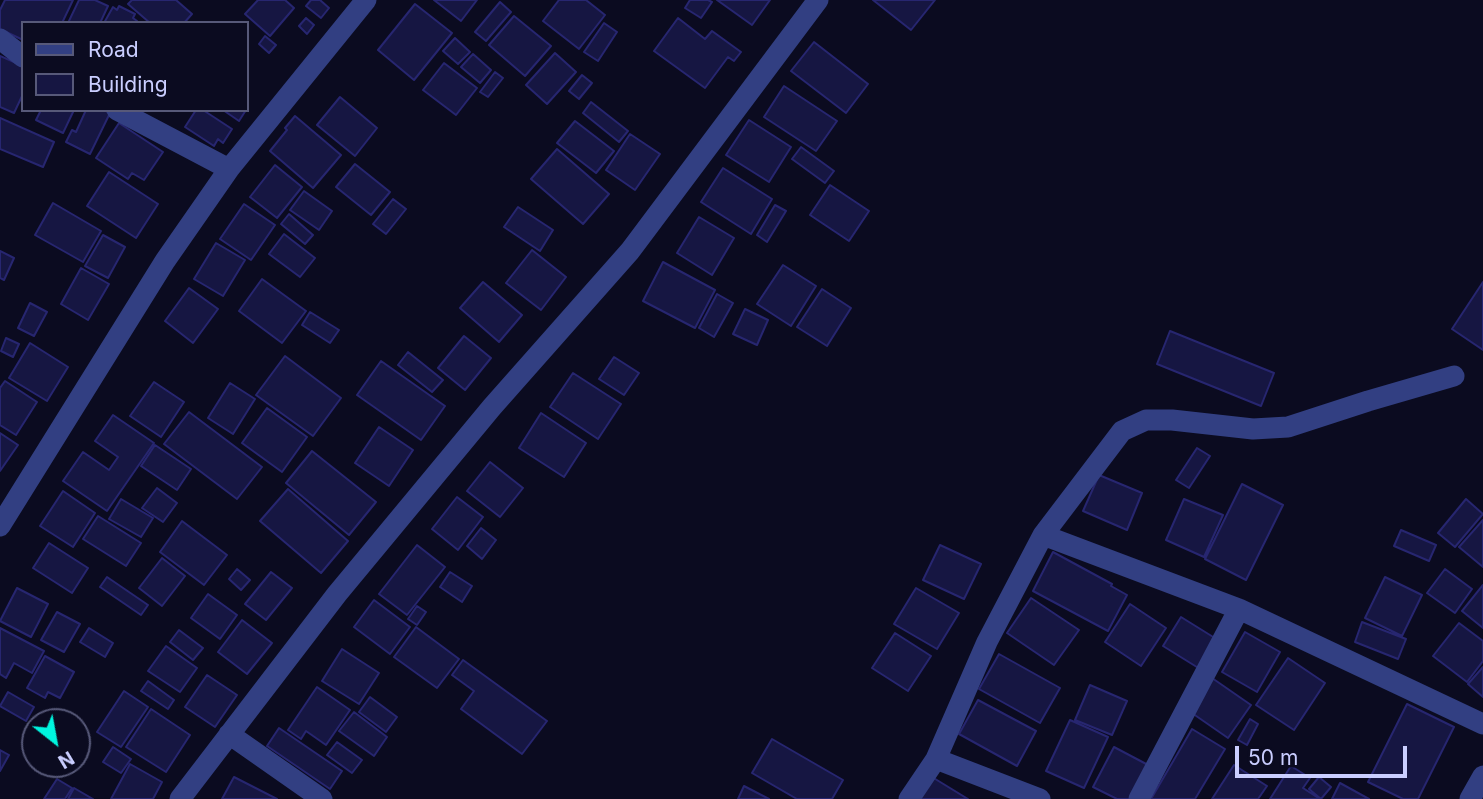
<!DOCTYPE html>
<style>
body{margin:0}
#map{position:relative;width:1483px;height:799px;overflow:hidden;background:#0b0b20;font-family:Inter,sans-serif}
canvas{display:block}
.legend{position:absolute;left:21px;top:21px;width:228px;height:91px;box-sizing:border-box;background:#0b0b20;border:2px solid #575979;margin:0;padding:9px 12px;list-style:none;font-size:21px;color:#caceff}
.legend li{display:flex;align-items:center;gap:14px;height:35px}
.legend b{width:35px;border:2px solid #575979}
.north{position:absolute;left:21px;top:708px;width:70px;height:70px;box-sizing:border-box;background:#0b0b20;border:2px solid #575979;border-radius:50%;rotate:149deg;font-size:19px;font-weight:700;line-height:28px;text-align:center;color:#caceff}
.north::after{content:'';display:block;margin:auto;width:24px;height:32px;background:#00f5df;clip-path:polygon(50% 0,100% 100%,50% 72%,0 100%)}
.scale{position:absolute;left:1235px;top:746px;width:172px;height:32px;box-sizing:border-box;border:4px solid #caceff;border-top:0;padding-left:9px;font-size:21px;line-height:24px;white-space:nowrap;color:#caceff;-webkit-text-stroke:5px #0b0b20;paint-order:stroke}
</style>
<div id="map">
<canvas width="1483" height="799"></canvas>
<ul class="legend">
<li><b style="height:9px;background:#323f82"></b>Road</li>
<li><b style="height:19px;background:#161642"></b>Building</li>
</ul>
<div class="north">N</div>
<div class="scale">50 m</div>
</div>
<script>
const c = document.querySelector('canvas').getContext('2d');
c.lineJoin = 'round';
function fill(path, color) { c.fillStyle = color; c.fill(path, 'evenodd'); }
function stroke(path, color, width, dash) { c.strokeStyle = color; c.lineWidth = width; c.lineCap = dash ? 'butt' : 'round'; c.setLineDash(dash || []); c.stroke(path); }
const building = new Path2D(`
 M5,0H73L62,23H23V40L0,29V10Z
 M79,0H95L108,6L100,23H68Z
 M132,0H176L192,14L184,23H150L128,4Z
 M258,0H285L294,8L270,36L245,14Z
 M311,0H320L329,8L321,18L306,6Z
 M434,0H477L461,21Z
 M559,0H586L605,15L579,49L543,21Z
 M690,0H708L712,2L701,18L685,8Z
 M717,0H770L752,25Z
 M873,0H935L911,30Z
 M500,2L511,12L486,41L475,32Z
 M415,4L452,33L414,80L378,50Z
 M119,6L135,14L133,18L137,21L136,23H104L113,7L117,10Z
 M514,16L551,46L525,76L489,45Z
 M306,18L314,25L307,34L299,26Z
 M678,18L705,39L712,31L741,52L734,61L728,57L705,88L654,51Z
 M604,23L617,32L598,61L584,52Z
 M265,36L276,45L269,53L259,44Z
 M455,38L470,52L458,64L443,51Z
 M814,42L868,84L846,113L791,71Z
 M555,53L576,72L547,104L526,85Z
 M473,54L491,70L480,83L461,67Z
 M0,56L23,66V94L14,113L0,107Z
 M444,63L477,88L456,115L423,90Z
 M495,72L503,78L488,97L480,92Z
 M582,75L592,83L579,99L569,91Z
 M784,86L837,121L816,151L764,117Z
 M340,97L377,128L355,156L317,125Z
 M591,102L628,131L619,142L583,113Z
 M41,110H74L63,133L36,120Z
 M86,110H104L110,113L90,154L66,142L72,130L76,132Z
 M196,110H203L232,129L223,143L218,139L214,146L185,127Z
 M223,110H246L239,121Z
 M295,116L341,155L313,188L270,151L287,130L285,128Z
 M0,118L54,142L43,167L0,149Z
 M749,120L791,147L769,182L726,155Z
 M575,121L614,151L596,173L557,143Z
 M119,123L163,152L144,180L132,173L128,179L96,158Z
 M630,134L660,154L635,190L606,170Z
 M801,147L834,171L825,183L792,159Z
 M557,149L609,194L583,224L531,179Z
 M355,164L390,192L371,215L336,187Z
 M275,165L302,187L277,218L250,197Z
 M723,168L772,199L751,234L701,202Z
 M109,172L158,204L136,238L87,206Z
 M830,185L869,211L849,241L810,215Z
 M304,191L332,211L319,230L290,210Z
 M393,199L406,209L386,234L373,224Z
 M53,203L101,231L83,262L35,235Z
 M244,204L275,225L251,260L220,239Z
 M775,205L786,211L767,242L757,235Z
 M518,207L553,230L540,251L504,227Z
 M289,214L313,235L305,244L281,224Z
 M699,217L734,238L712,275L677,253Z
 M284,234L315,258L300,277L269,254Z
 M103,235L125,247L108,278L85,266Z
 M216,243L245,260L223,296L194,279Z
 M532,250L566,277L541,310L506,283Z
 M0,251L14,258L4,280L0,278Z
 M663,262L715,290L695,328L643,301Z
 M783,265L816,286L791,326L757,304Z
 M81,268L109,284L88,320L61,304Z
 M262,279L306,311L282,343L239,311Z
 M483,282L522,315L499,342L460,308Z
 M1483,282V350L1452,329Z
 M189,288L218,309L193,343L165,321Z
 M822,289L851,308L827,346L797,327Z
 M717,294L733,303L714,337L699,328Z
 M30,303L47,312L34,336L18,328Z
 M745,309L768,320L757,345L733,334Z
 M310,312L339,330L330,343L302,325Z
 M1170,331L1274,373L1261,406L1157,364Z
 M464,336L491,358L465,390L438,368Z
 M6,338L19,344L13,357L1,351Z
 M30,343L68,367L47,401L9,378Z
 M408,352L443,380L432,392L398,365Z
 M285,356L341,398L313,436L256,395Z
 M614,357L639,373L624,395L599,379Z
 M381,361L445,406L421,440L357,395Z
 M573,373L621,404L598,439L550,407Z
 M5,381L37,402L16,435L0,425V388Z
 M154,382L184,402L161,437L130,416Z
 M230,383L255,399L233,434L208,418Z
 M267,408L307,437L282,472L242,443Z
 M189,412L262,467L237,499L164,444Z
 M541,413L586,443L564,477L519,448Z
 M113,415L154,443L107,511L63,481L83,452L109,470L118,457L95,441Z
 M379,427L413,450L389,486L355,463Z
 M0,433L18,445L0,471Z
 M155,445L191,469L177,490L141,466Z
 M1197,448L1210,456L1189,488L1176,480Z
 M312,451L376,502L349,535L286,483Z
 M490,462L523,488L500,517L467,491Z
 M1099,475L1142,493L1127,530L1083,511Z
 M1242,484L1283,505L1246,580L1205,559Z
 M157,488L177,503L163,522L142,508Z
 M288,489L348,541L321,573L260,521Z
 M63,491L95,513L73,547L40,526Z
 M457,497L483,517L458,550L432,529Z
 M121,499L153,518L141,537L109,519Z
 M1184,499L1223,515L1204,557L1166,540Z
 M1466,499L1483,514L1455,547L1438,533Z
 M98,516L141,543L126,566L83,539Z
 M1483,520V567L1459,547Z
 M182,521L227,555L204,585L160,552Z
 M481,528L496,540L482,559L467,546Z
 M1401,530L1436,545L1429,561L1394,546Z
 M49,543L88,568L72,593L33,568Z
 M417,545L445,567L407,615L379,594Z
 M940,545L981,564L964,599L923,580Z
 M1053,552L1112,584L1111,586L1127,595L1108,631L1033,591Z
 M162,558L185,576L162,606L139,588Z
 M237,569L250,580L241,590L229,579Z
 M1445,569L1472,589L1455,613L1427,593Z
 M271,572L292,588L266,620L245,604Z
 M450,572L472,586L462,602L440,587Z
 M107,577L148,605L141,615L100,587Z
 M1385,577L1422,595L1402,636L1365,618Z
 M1483,585V628L1462,611Z
 M17,588L48,604L31,637L0,621Z
 M916,588L959,613L937,649L894,624Z
 M208,594L237,615L220,639L191,618Z
 M1031,598L1079,630L1054,665L1007,633Z
 M374,600L410,627L390,654L354,627Z
 M1130,604L1166,628L1141,666L1105,642Z
 M417,606L426,612L417,625L408,619Z
 M57,612L80,624L64,652L41,640Z
 M1181,617L1218,640L1200,669L1163,646Z
 M242,620L272,643L247,674L218,652Z
 M1362,622L1406,639L1398,659L1355,642Z
 M1459,623L1483,641V661L1467,682L1433,656Z
 M416,627L459,659L437,688L394,657Z
 M0,628L44,651L32,673L14,663L6,678L0,674Z
 M89,628L113,643L105,657L80,642Z
 M179,630L203,648L193,660L170,642Z
 M1245,632L1280,652L1257,692L1222,672Z
 M895,633L931,656L908,691L872,668Z
 M166,646L197,668L180,692L148,671Z
 M342,649L379,673L359,704L322,681Z
 M999,654L1060,688L1040,723L979,689Z
 M45,656L74,672L60,698L48,692L45,698L27,688Z
 M1288,658L1325,683L1294,730L1256,705Z
 M463,660L547,721L522,754L461,709L474,691L452,675Z
 M1483,667V697L1468,684Z
 M207,675L237,695L215,727L185,707Z
 M1212,678L1251,705L1228,738L1189,711Z
 M148,681L174,700L168,709L141,691Z
 M1090,685L1127,701L1112,735L1075,720Z
 M317,687L350,710L326,745L306,731L301,739L288,730Z
 M124,691L148,707L121,747L97,732Z
 M8,692L34,707L26,721L0,706Z
 M370,697L397,717L386,732L359,712Z
 M978,700L1036,731L1017,766L959,734Z
 M1407,704L1454,727L1418,799H1403L1368,782Z
 M151,709L190,735L166,772L126,747Z
 M354,712L387,737L374,756L339,731Z
 M1250,719L1258,724L1247,745L1238,740Z
 M1070,720L1108,737L1084,788L1046,771Z
 M279,728L342,771L330,789L267,746Z
 M1192,729L1225,749L1195,799H1151Z
 M772,739L843,780L832,799H797L752,773Z
 M337,742L362,760L352,773L327,755Z
 M113,747L131,759L121,773L103,762Z
 M1114,747L1150,766L1133,799H1117L1093,787Z
 M0,750L9,755L0,771Z
 M130,764L162,782L153,799H111Z
 M1234,765L1267,786L1258,799H1212Z
 M1291,766L1310,778L1303,788L1320,799H1270Z
 M234,777L277,799H222Z
 M932,777L968,799H918Z
 M1319,777L1331,787L1321,799L1309,789Z
 M57,779L72,788L65,799H44Z
 M1340,783L1369,799H1332Z
 M744,786L769,799H738Z
 M74,788L93,799H68Z`);
fill(building, '#161642');
stroke(building, '#272670', 2);
stroke(new Path2D(`
 M0,39L23,57
 M117,110L229,169
 M0,526L165,261L229,169L366,0
 M1043,535L1239,609L1483,724
 M229,734L322,799
 M936,759L1040,799
 M180,799L337,594L492,407L630,251L818,0
 M909,799L936,759L987,642L1043,535L1122,431L1146,420H1172L1253,429L1288,427L1368,401L1454,376
 M1139,799L1239,609
 M1470,799L1483,776`), '#323f82', 21);
</script>
